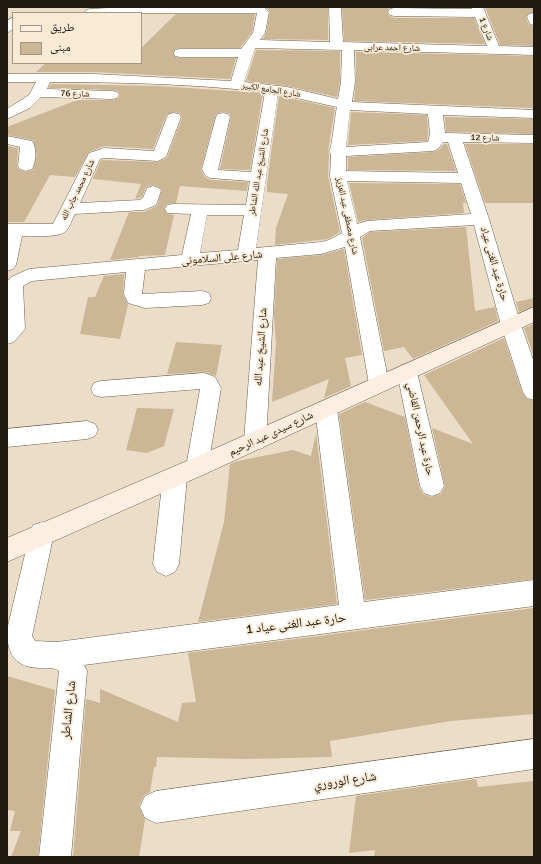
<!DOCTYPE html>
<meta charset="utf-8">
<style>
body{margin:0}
#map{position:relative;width:541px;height:864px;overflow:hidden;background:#ebddc8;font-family:Signika,"Noto Naskh Arabic",sans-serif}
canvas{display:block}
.frame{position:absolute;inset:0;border:8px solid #1f1a12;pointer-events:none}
.legend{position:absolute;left:12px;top:12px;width:130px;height:52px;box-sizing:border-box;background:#f9ead5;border:1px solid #a29787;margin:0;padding:5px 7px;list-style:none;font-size:12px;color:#1f1a12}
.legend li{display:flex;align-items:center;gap:8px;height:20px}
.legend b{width:20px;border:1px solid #a29787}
</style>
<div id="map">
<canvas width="541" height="864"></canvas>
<div class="frame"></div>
<ul class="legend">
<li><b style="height:5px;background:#fcefe2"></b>طريق</li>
<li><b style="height:11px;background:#cbb695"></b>مبنى</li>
</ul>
</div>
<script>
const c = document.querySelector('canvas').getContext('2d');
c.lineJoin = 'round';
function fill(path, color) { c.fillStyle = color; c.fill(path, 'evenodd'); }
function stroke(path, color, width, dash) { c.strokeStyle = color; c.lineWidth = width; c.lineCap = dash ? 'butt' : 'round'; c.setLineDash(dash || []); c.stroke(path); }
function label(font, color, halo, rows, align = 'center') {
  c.font = font + ' Signika,"Noto Naskh Arabic",sans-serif'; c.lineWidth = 3.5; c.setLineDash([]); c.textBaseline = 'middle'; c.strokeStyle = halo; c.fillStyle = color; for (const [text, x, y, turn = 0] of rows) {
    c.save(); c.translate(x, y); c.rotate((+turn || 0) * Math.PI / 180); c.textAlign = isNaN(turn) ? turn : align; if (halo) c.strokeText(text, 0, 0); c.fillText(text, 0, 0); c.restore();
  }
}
fill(new Path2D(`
 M266,7H328V40L263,39L266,33L270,12Z
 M342,7H392L389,8L387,13L390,16L394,18H474L485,44L344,41Z
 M485,7H534V12L529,13L526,18L529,25L534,26V46L500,45Z
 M176,14H255L252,32L240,48H180L174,50V56L180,58H236L230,79L94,72H36L46,63H141V48Z
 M256,50L340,51V82L337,97L287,86L246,81Z
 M356,52L534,56V108L354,101L356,82Z
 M51,84L157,86L263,93L250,170L220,169L231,117L229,113L223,112L218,113L215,117L201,169L204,176L210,180L248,182L247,191L180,186L176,203L167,204L164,208L167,214L174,215L165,255L139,256V257L110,260L129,212H144L157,206L162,190L159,187L153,185L146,187L142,197L135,199L141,184L93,179L101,160L158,162L167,158L182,118L180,113L174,112L169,113L166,116L153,149L104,146L89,152L75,177L50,175L24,222H7V146L18,148L17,167L20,170L26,172L33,170L37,155L33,140L7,135V127L77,100H112L117,99L120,96L118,91L112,90L49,88Z
 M279,96L335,108L328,151L329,155L328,176L340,232L328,239L275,245L276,228L288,194L267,192V183Z
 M351,112L427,115L428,134L427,141L348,145Z
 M445,117L534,119V134L446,132Z
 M444,144H447L456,171L348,170V157L433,152L439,150Z
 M465,144H534V203H485Z
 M349,183L460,184L466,203H463L464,213L367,220L358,222Z
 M466,227L475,311L495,307L498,321L413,359L404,347L384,351L362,238L370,232Z
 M344,249L362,355L345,358L351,386L324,398L329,379L272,402L276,344L274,316L277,259L321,255Z
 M124,274L123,294L128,305L120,339L80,334L88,297H95L104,276Z
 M534,298V306L519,312L516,302Z
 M534,324V357L524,328Z
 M504,338L522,392L527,399L534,401V579L365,600L339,414L365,402L405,417L419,487L423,494L431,497L441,494L445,486L432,428L473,444L424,375Z
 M176,342L222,345L216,376L204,372L167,374Z
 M137,408L174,409L164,446L147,453L126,450Z
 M316,433L337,604L198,622L224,522L230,464L238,461L293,450L311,456Z
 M534,608V714L451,721L330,741L332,757L247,759L157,757L156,767H154L150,792L144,795L139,806L145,820L139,857H73L86,699L100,703V689L178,722L182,703L196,702L188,653Z
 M7,676L55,690L38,857H11L21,831H10L15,811L7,810Z
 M476,779L478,787L534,781V857H374L375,850L349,853L356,796Z`), '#cbb695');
const minor = new Path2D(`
 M126,7H264L269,12L265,33L260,40L330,42L329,7H341L343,42L487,46L475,17L394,16L390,15L388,12L390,9L394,8L472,9L471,7H483L499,46L534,47V55L354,50L355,82L352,102L534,110V118L443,115L445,133L534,135V143L463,142L489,219L521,325L534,362V400L527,398L523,392L501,325L474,225L370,231L360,237L389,384L386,390L379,392L372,390L369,384L345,247L321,254L276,258L266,441L263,448L255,450L247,448L244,441L258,260L145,270L142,294L202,291L209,293L211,298L209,303L202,305L145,308L128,303L124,294L126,272L32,281L23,286L25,329L14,342L7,344V282L11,277L29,269L182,255L191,214L167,213L165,209L167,205L173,204L246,205L250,181L210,178L205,175L202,169L216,117L218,114L223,113L228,114L230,117L218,170L251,172L265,92C194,84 121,82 50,82L47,89L112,91L117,92L119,95L117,98L112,99L41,97L30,108L7,119V109L29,95L36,82H7V74H94L231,81L238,57H180L175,56L174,53L175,50L180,49H241L253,33L257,13H84L86,10L90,9ZM255,48L342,50L341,82L338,99L287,87L244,82ZM278,94L337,107C335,115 332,148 329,152L331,154L330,176L342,233L329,240L321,242L256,248ZM350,110L428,114L430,134L428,142L346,147ZM443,142H448L458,173L346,171V156L433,151L438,149ZM347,181L461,183L471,214L367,221L357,224ZM207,215H244L238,250L200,253Z
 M533,13L534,14V25L530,24L527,17L529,14Z
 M13,17V29L7,33V21Z
 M174,113L179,114L181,117L166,157L158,161L105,158L100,159L80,203L140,200L143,198L147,188L153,186L159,188L161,191L156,205L144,210L75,214C72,219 70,227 66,231C60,238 31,236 22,236L16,265L13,269L7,271V224H53L89,153L104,148L154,151L167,117L169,114Z
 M7,136L32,141C37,148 36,162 32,169L26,171L20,169L18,166L20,147L7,144Z
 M407,364L414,366L417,372L444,486L440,493L432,496L424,493L420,486L397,372L400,366Z
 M204,373L215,377L221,388L208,467L205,474L197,477L189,474L186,467L200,389L101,397L94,395L91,389L94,383L101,381Z
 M326,400L334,403L337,409L364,602L534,580V606L84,665L87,671L71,857H39L59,671C54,667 48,668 41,668C15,668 7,654 7,630L30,533L33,525L42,522L51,525L54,533L32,636L35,641L57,642L339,605L315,409L318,403Z
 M87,421L95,424L98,430L95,436L87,439L7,447V429Z
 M175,467L183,470L187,477L179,564L175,572L166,576L157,572L153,564L163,477L167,470Z
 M534,739V769L156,823L145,818L140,807L145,796L156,791Z`);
const secondary = new Path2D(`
 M534,307V322L205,474L7,562V538L189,460Z`);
stroke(minor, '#6c604d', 1);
stroke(secondary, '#6c604d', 1);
fill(minor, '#fff');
fill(secondary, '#fcefe2');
label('9px', '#1f1a12', '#f9ead5', [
 ["شارع 1",486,29,68],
 ["شارع احمد عرابى",392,48,1],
 ["شارع الجامع الكبير",271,90,9],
 ["شارع 76",75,94,1],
 ["شارع 12",485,138,1],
 ["شارع الشيخ عبد الله الشاطر",259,172,-81],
 ["شارع محمد جاب الله",78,190,-64],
 ["شارع مصطفى عبد العزيز",347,216,78]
]);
label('11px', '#1f1a12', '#f9ead5', [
 ["شارع على السلامونى",222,258,-5],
 ["حارة عبد الغنى عياد",494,264,74],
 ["شارع الشيخ عبد الله",261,347,-86],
 ["حارة عبد الرحمن القاضي",420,429,78],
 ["شارع سيدى عبد الرحيم",271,434,-25]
]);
label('13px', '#1f1a12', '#f9ead5', [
 ["حارة عبد الغنى عياد 1",296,624,-7],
 ["شارع الشاطر",69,710,-84],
 ["شارع الوروري",345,781,-8]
]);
</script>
